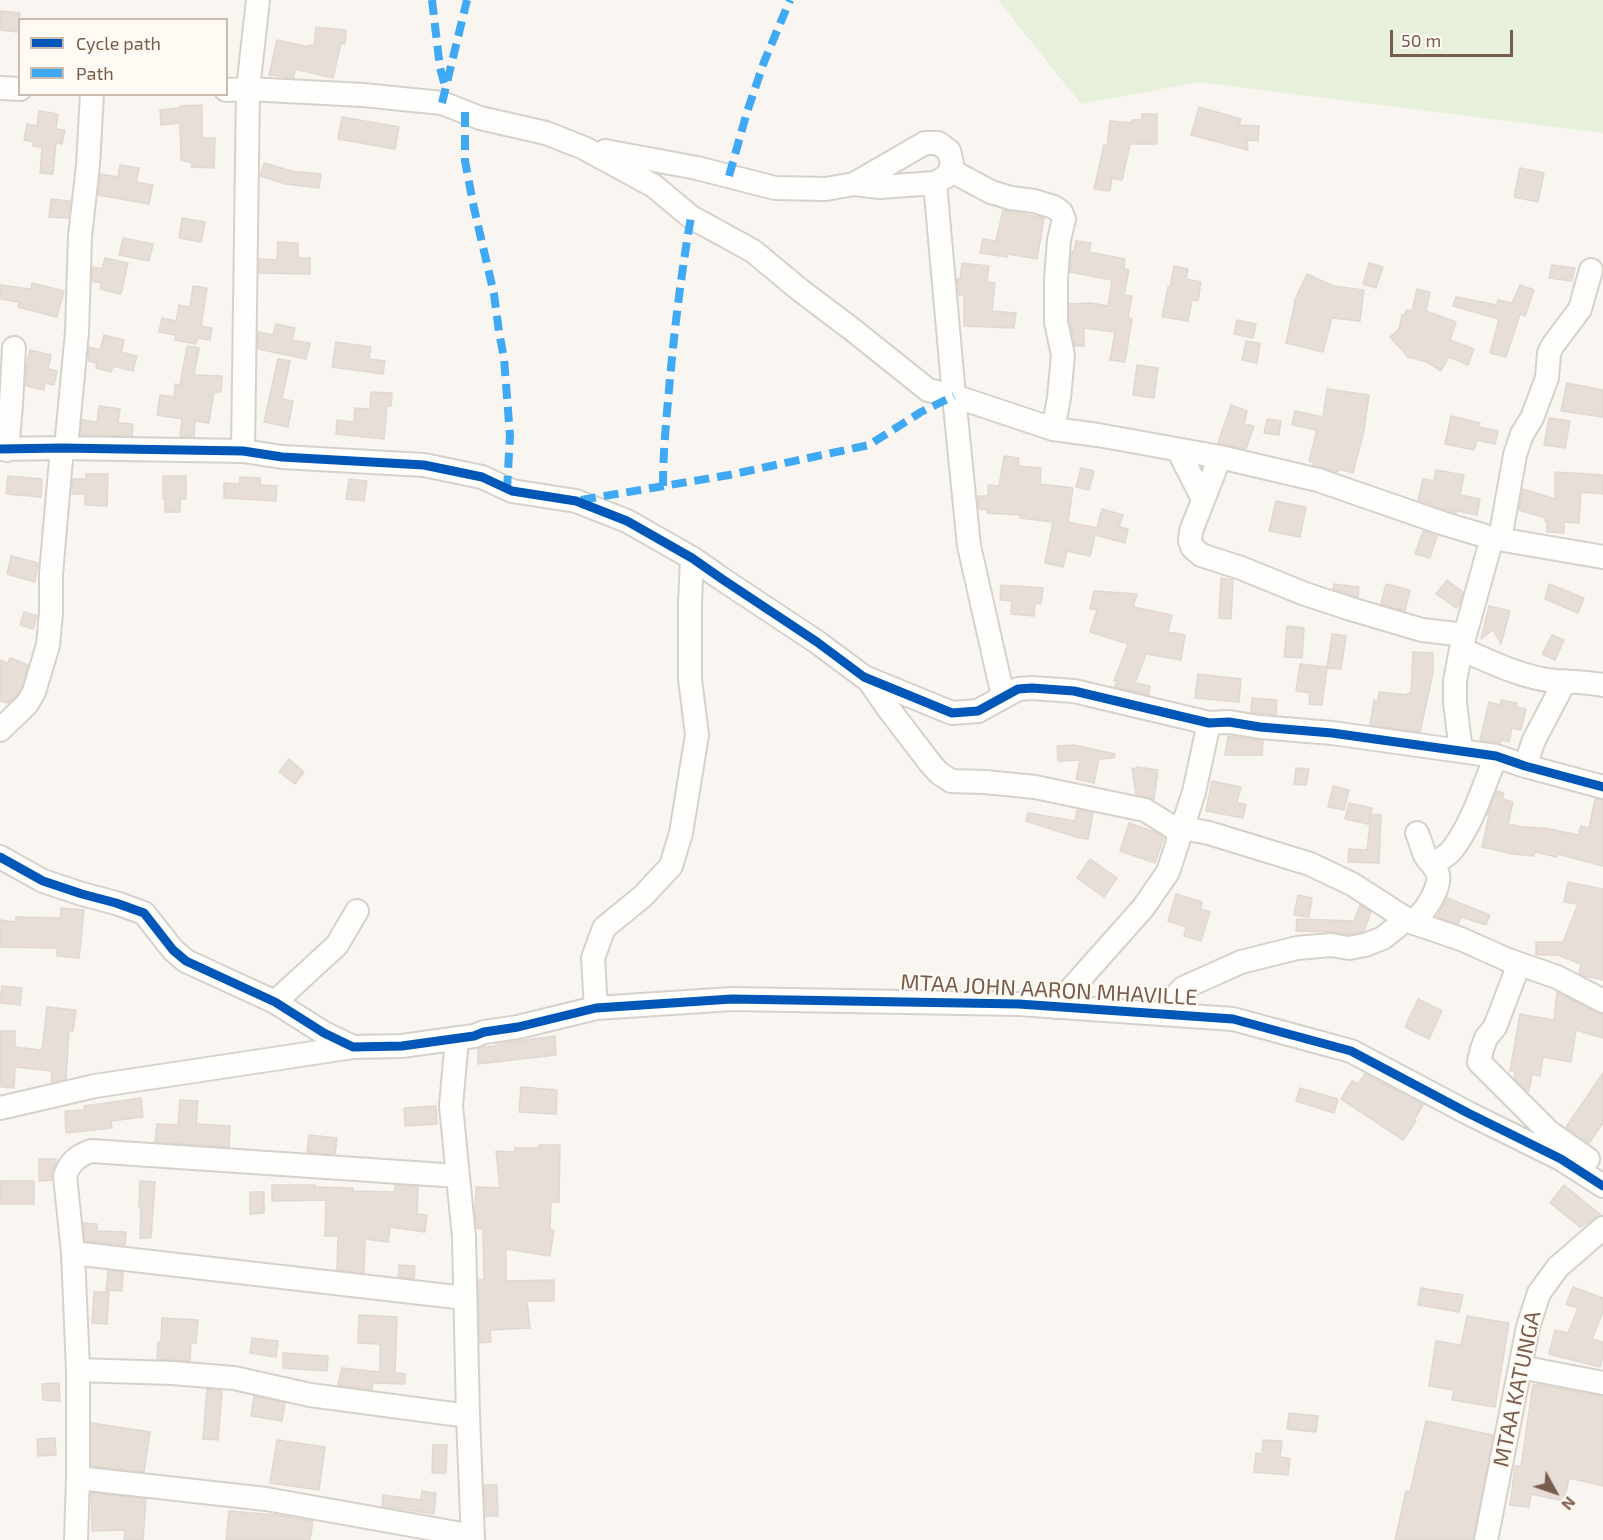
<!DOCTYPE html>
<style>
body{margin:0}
#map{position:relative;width:1603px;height:1540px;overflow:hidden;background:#f9f5f0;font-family:"Exo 2",sans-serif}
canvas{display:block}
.legend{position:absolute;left:18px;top:18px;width:210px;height:78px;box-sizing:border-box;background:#fffaf3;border:2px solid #cabbb1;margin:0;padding:8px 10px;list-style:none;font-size:18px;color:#7a5c4d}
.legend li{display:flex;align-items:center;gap:12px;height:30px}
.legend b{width:30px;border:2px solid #cabbb1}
.north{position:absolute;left:1525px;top:1462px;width:60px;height:60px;-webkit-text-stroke:4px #fffaf3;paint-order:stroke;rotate:130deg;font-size:16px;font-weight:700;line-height:24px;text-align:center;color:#7a5c4d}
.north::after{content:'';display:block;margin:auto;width:21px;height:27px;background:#7a5c4d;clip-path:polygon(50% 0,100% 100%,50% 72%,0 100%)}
.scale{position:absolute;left:1390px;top:30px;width:123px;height:27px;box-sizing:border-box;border:3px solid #7a5c4d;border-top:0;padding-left:8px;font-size:18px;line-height:21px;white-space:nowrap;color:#7a5c4d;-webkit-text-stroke:4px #fffaf3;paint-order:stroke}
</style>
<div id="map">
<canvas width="1603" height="1540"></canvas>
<ul class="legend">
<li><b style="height:8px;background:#0057b8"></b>Cycle path</li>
<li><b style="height:8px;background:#3fa9f5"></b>Path</li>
</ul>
<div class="north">N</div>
<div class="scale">50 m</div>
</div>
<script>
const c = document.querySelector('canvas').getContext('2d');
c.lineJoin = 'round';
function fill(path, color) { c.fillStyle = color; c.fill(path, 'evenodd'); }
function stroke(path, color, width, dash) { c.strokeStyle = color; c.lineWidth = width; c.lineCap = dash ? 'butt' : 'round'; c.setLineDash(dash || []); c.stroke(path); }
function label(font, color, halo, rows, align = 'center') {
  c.font = font + ' "Exo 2",sans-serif'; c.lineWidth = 4.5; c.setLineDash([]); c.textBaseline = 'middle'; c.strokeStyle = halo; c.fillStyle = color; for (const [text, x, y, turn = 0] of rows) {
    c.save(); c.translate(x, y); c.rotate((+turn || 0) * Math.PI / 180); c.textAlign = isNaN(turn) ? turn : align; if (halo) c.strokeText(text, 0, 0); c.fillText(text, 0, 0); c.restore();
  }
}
fill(new Path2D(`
 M998,0H1603V133L1199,82L1081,104Z`), '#e7f0db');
const building = new Path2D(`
 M0,11L20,13L18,32L0,30Z
 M316,27L346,30L345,44L341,43L333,78L295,69L294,78L269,75L277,40L309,47V45L314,46Z
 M202,105V138H215L214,168L191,167L192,163L181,160L180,123L161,125L160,110L180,108V106Z
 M1199,107L1241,119L1239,125L1259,126L1258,141L1247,140L1248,150L1191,135Z
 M39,111L58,114L56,129L65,130L62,144L56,143L53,174L40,173L42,147L33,146L34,142L24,140L27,124L37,126Z
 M1142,114H1157V144H1130L1122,180L1112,178L1110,191L1094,189L1104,145L1107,146L1110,121L1132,123V120H1142Z
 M342,117L399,127L395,149L338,139Z
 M264,163L291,171L321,174L319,188L286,184L260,176Z
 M120,165L139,168L136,182L153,185L149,204L98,195L101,174L118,177Z
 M1520,168L1544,173L1538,202L1514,197Z
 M51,199L70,201L68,218L49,217Z
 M1003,210L1044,218L1037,259L1008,254L1007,257L980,253L983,239L996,241Z
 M182,218L205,222L201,242L179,238Z
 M123,238L153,244L149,261L119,255Z
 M1076,241L1091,243L1089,252L1125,259L1124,269L1129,270L1124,295L1132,296L1128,318L1132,319L1125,362L1110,360L1115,332L1084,328V346H1075L1070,321V304L1091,303L1108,306L1112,280L1070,272L1072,251H1074Z
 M278,242L298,243V258H310V274L259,273V259L277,260Z
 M105,258L128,263L121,294L100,289L101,283L92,281L93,267L102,269Z
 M962,263L989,266L987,282L995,283L992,311L1016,313L1014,328L964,326V296L959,295L957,279H960Z
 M1369,263L1383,267L1376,288L1363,284Z
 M1552,265L1575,268L1572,281L1549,278Z
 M1174,266L1188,269L1186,279L1201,282L1198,301L1192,300L1188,321L1162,317L1168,287L1170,288Z
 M1307,274L1333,286L1364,290L1360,321L1332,318L1323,352L1286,343L1295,303L1294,302Z
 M32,283L64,291L57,317L18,307L19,302L0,299V285L31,289Z
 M1520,285L1534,290L1525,316L1520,314L1506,357L1490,353L1499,319L1453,306L1456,297L1497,305L1498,300L1512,303Z
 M193,286L207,288L201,326L212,328L210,340L198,338L196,344L175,340L176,335L159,332L162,318L176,321L179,305L190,307Z
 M1417,289L1430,292L1426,311L1456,322L1450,340L1474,349L1468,365L1449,357L1441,371L1427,362L1408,357L1390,337L1399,329L1402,315H1405L1406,310L1412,311Z
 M1237,320L1256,324L1253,338L1234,334Z
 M276,324L295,328L292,340L310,343L306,359L258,349V332L273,335Z
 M104,335L124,340L121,352L137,356L133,371L113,366L111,372L96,368L97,363L88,361L89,347L100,350Z
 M1246,341L1260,343L1257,363L1242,360Z
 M336,342L371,347L369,359L385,361L383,374L332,367Z
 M187,346L199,348L194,375L222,376L221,392H214L209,423L195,421L194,437L180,436L182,419L157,415L160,395L174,397L175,384L180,385Z
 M30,350L51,355L48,369L57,371L54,385L45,383L44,390L26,386L27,363Z
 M278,359L290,361L282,399L293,401L288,427L264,422Z
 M1137,365L1158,368L1154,398L1133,395Z
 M1567,383L1603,390V417L1561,411Z
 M1327,389L1369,395L1364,431L1353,473L1339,469L1337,472L1313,465L1314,463L1309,461L1317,430L1292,425L1295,411L1323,417Z
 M371,392L392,393L391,406H387L384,439L336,434L337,420L354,422L355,408L370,409Z
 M1231,405L1247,411L1244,424L1254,426L1246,449L1218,443Z
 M99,406L120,409L118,423L133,424L132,436L81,435L82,420L97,422Z
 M1451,416L1480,423L1479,427L1498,431L1495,444L1477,440L1474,450L1445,444Z
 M1549,418L1570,421L1565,448L1544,445Z
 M1267,419L1281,421L1279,435L1264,433Z
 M1004,456L1019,458L1018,466L1041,468L1040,484L1073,488L1068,522L1097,528L1102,509L1123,515L1119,527L1128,529L1125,543L1095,535L1090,556L1067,551L1063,567L1045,563L1053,522L1020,518V515L987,513V510L979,509L978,496H988V485L999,486Z
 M1081,468L1094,471L1089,490L1076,487Z
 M1436,470L1464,475L1460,495L1480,499L1477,515L1457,511L1456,513L1418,500L1423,479L1434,481Z
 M1555,472L1603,475V494L1581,492L1579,523L1564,522V533L1547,532V521H1545V518L1519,510L1523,489L1555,499Z
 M86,474H108L107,506L85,505V494H72L73,479H86Z
 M8,476L42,479L41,497L6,494Z
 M163,476H186V499H180V512H165V499H163Z
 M240,477L260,478V485L277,486L276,501L224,498V483L240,484Z
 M349,479L367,481L364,501L346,499Z
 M1276,501L1306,507L1300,537L1269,531Z
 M1423,531L1437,536L1430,558L1415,554Z
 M11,556L38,563L35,582L7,574Z
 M1221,578L1233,580L1231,619L1219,618Z
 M1447,580L1463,592L1460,603L1456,608L1436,594Z
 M1334,584L1359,587L1358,597L1333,589Z
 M1386,584L1410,590L1405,611L1381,604Z
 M1549,584L1584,598L1578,613L1545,599Z
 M1001,585L1043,588L1041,604L1035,603L1034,616L1011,614L1012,601L1000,600Z
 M1094,591L1137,594L1133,607L1172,615L1168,632L1185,635L1181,660L1146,654L1135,683L1150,686L1149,695L1115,687L1117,681H1114L1128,644L1090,632L1097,610L1090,609Z
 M1489,606L1510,611L1501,644L1493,630L1481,639Z
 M24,612L37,616L33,629L20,625Z
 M1287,626L1304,628L1302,658L1284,657Z
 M1332,634L1346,636L1341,669L1327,668L1322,705L1309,704L1310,693L1296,691L1300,664L1327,667Z
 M1552,635L1564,640L1555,660L1542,654Z
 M1413,652L1433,653V673L1420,732L1370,725L1374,700L1378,701L1379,692L1408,695V693H1411Z
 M10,658L28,665L22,687L16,696L8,703L0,701V660L8,663Z
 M1198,674L1241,679L1239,702L1195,698Z
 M1252,698L1277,700L1276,715L1251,712Z
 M1501,700L1517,703L1516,707L1526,709L1521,730L1512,728L1509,742L1501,740L1500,743L1480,740L1489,702L1500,705Z
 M1228,736L1263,741L1262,755H1225Z
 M1074,745L1115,754L1114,758L1099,759L1094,783L1076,779L1080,760L1058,761L1057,746Z
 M289,759L304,772L295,784L279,772Z
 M1137,767L1158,770L1154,800L1136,794L1132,768L1137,769Z
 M1296,768L1309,769L1306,785L1294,784Z
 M1212,781L1241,787L1237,802L1246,805L1243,818L1206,811Z
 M1333,786L1349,790L1344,810L1328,807Z
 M1497,791L1504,793L1502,799L1513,802L1508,824L1522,827L1545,828L1578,835L1581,826L1589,828L1595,799L1603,800V866L1558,854L1557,857L1535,852L1534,856L1513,854L1482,847L1489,815H1487Z
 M1349,803L1372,808L1368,824L1345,819Z
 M1077,810L1093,813L1088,839L1076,837L1026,821L1028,813L1075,821Z
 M1371,814L1381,815L1379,863L1348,862L1349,849L1367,850Z
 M1129,823L1155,832L1164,837L1155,863L1120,851Z
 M1090,859L1117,878L1104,897L1077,878Z
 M1568,882L1603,889V980L1585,976L1579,973L1581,964L1558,955H1536V942H1563L1578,904L1564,902Z
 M1176,894L1202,902L1200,909L1210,912L1201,941L1184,936L1186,927L1168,921Z
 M1298,895L1312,898L1309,917L1294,915Z
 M1447,898L1490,915L1486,925L1461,917L1458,924L1437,917Z
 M1360,905L1371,912L1364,931L1353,934L1333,932L1296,931L1297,919L1354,921Z
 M61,908L84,910L79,958L57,956V948L0,947V920L16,922V917L60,918Z
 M2,986L22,988L20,1005L0,1003Z
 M1557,992L1597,1013L1603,1014V1038L1576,1030L1571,1062L1543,1057L1540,1076L1532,1074L1529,1091H1527L1514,1078L1515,1071H1510L1520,1014L1554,1020Z
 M1418,999L1442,1011L1429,1039L1405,1027Z
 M47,1007L76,1010L73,1031L69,1030L66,1079L51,1082L52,1071L15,1067L14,1088L1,1087L0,1031H15V1047L42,1050Z
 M555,1036L556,1055L478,1064V1049L483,1047L496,1046V1044Z
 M1603,1073V1123L1589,1143L1566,1127Z
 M1365,1074L1423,1105L1414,1120L1416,1121L1403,1140L1341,1099L1352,1081L1358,1084Z
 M521,1087L557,1090L556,1114L519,1112Z
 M1300,1088L1338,1099L1334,1113L1296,1101Z
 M141,1098L143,1117L111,1121L112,1128L66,1133L65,1111L85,1110L84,1106Z
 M180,1100L198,1101L196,1124L230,1126L229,1147L155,1142L157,1124L178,1125Z
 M436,1106L437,1124L405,1126L404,1108Z
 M309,1135L337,1138L335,1154L307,1152Z
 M539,1145H560L559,1202H551L550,1230H554L550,1256L506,1249V1281L554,1280V1301H527L530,1328L490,1330L491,1342L480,1343L478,1280H484L483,1229L477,1228L475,1213L476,1187L500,1188L496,1151L515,1152V1148H539Z
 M39,1159H56V1163L52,1171V1180L39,1181Z
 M0,1181H34V1204H0Z
 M140,1181L155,1182L151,1238H140L141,1208H139Z
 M272,1185H315V1187L353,1188V1191L395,1192V1185L418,1187L417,1214L427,1215L425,1232L390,1227L388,1242L365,1239L364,1273L337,1270L338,1236H325L326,1200L272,1201Z
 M1564,1185L1601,1215L1580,1227L1550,1203Z
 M250,1192H264V1213L250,1214Z
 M83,1223L97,1224V1231L126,1232L125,1245L85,1241Z
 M399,1265L415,1266L414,1279L398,1277Z
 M108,1271L123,1272L122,1291L106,1290Z
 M1573,1287L1603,1298V1312L1592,1339L1603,1342V1356L1600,1367L1549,1354L1555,1330L1568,1333L1578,1308L1566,1304Z
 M1421,1288L1463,1295L1459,1312L1418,1305Z
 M94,1292H109L107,1324L92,1323Z
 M359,1315L397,1317L395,1373L405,1374V1384L373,1383L372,1390L338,1385L342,1368L380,1372V1344L358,1343Z
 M1467,1316L1509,1323L1495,1407L1452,1400L1454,1390L1429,1386L1436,1341L1461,1345Z
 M162,1318L198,1320L196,1343H191L190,1361L157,1359L158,1342H161Z
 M252,1338L278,1341L276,1357L250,1353Z
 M283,1353L328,1356L327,1371L283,1368Z
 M59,1383L60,1401L43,1400L42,1384Z
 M1533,1384L1603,1396V1486L1569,1478L1564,1501L1531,1494L1529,1507L1510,1505L1515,1466H1521Z
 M207,1389L222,1391L218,1440L203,1439Z
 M254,1396L285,1403L282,1421L251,1416Z
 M1289,1413L1318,1416L1316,1432L1287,1429Z
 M1426,1421L1493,1435L1473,1540H1395L1406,1491L1410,1492Z
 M92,1423L150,1432L144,1472L92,1466Z
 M55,1438L56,1455L38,1456L37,1439Z
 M277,1440L325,1447L319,1490L270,1483Z
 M1263,1440L1282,1441L1280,1457L1290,1458L1288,1475L1254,1472L1256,1453L1262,1454Z
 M433,1445H447L446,1473H432Z
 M484,1485H497L498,1516H486Z
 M422,1491L436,1493L434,1514L382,1506L383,1495L421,1500Z
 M91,1493L146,1499L143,1540H124L125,1530L92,1531Z
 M229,1511L276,1515L313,1521L310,1540H226Z`);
fill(building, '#e6ded7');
stroke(building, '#e2d8d2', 1.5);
const minor = new Path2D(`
 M0,88L20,89
 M226,90L248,89L363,95L442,103L480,118L546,133L584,148L654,186L691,217L753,251L800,290L853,330L928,390L954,396L1053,429L1098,435L1220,457L1318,480L1445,524L1492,538L1603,557
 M605,151L697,168L775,188L826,189L854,184L880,187L935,183L947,176L950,170L952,164L949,151L938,143H925L854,184
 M950,170L991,192L1011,198L1034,201L1054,207L1061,212L1064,219L1059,240L1056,279V322L1063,355L1059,398L1053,429
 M935,183L954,396L969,546L1003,696
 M66,448L77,332L80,236L88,165L92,94
 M0,449L62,448L243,451L282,457L424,465L482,477L512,491L576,501L627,521L692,558L722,579L817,642L864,677L952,713L978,711L1018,689L1032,688L1074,691L1209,723L1229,722L1260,727L1332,733L1496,756L1525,766L1603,787
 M7,450L11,405L14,348
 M1178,450L1203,499
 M243,451L248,89L258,0
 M1220,457L1191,531L1190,541L1192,547L1201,555L1241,568L1305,594L1351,609L1422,630L1465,635
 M1500,539L1515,455L1522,434L1532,418L1547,378L1549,353L1553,345L1580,309L1591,270
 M1461,649C1491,662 1523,678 1555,681C1571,682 1587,682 1603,685
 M867,678L888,708L930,763L939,773L951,781L985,782L1035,787L1145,810L1171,826L1181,835
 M0,730L27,704L34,692L48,645L51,613V574L62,448
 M1461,751L1455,703V681L1461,649L1492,538
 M1525,766L1534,740L1565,681
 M1183,828L1209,833L1310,864L1352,884L1411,922L1461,939L1508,960L1557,977L1603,1001
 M0,857L43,881L82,894L116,903L144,913L173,950L186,961L275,1002L324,1033L353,1047L402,1046L474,1036L484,1032L518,1027L596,1008L732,999L1019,1004L1233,1019L1351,1051L1468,1113L1561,1159L1603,1186
 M1433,864C1439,860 1447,856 1452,850C1473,823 1483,787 1496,756
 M1411,922C1423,916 1441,888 1438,875C1436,866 1429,863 1425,855C1422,848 1420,840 1417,833
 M1519,964L1495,1027L1486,1038L1482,1049L1479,1062L1549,1132L1588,1159
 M275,1002L337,945L357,911
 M1055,1007L1143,908L1168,872L1194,792L1209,723
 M596,1008L593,958L604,928L643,896L671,866L681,833L697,735L690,679V603L692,558
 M1160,1014L1183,988L1241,962L1297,948L1331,945L1349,948L1365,945L1383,938L1398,926L1403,917
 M457,1038L451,1106L464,1237L468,1416L473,1540
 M0,1108L95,1086L353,1047
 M73,1253L465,1298
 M1520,1367L1603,1383
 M78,1370L172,1373L234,1378L310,1395L468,1416
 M78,1478L266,1499L473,1536
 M76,1540L78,1478V1370L73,1253L65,1176C70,1162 77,1156 91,1151L458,1176
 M1486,1540L1528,1327L1539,1293L1558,1267L1603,1228`);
stroke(minor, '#d7d1cb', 26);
stroke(minor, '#fefefd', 22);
stroke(new Path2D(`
 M432,0L440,68L445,86
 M442,103L467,0
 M465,112V161L474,208L494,294L499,332L504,358L510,436L507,489
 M729,176L747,112L764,62L790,0
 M663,486C663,454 666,422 669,390C674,332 681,274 691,217
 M581,500L729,475L869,445L921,412L954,396`), '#3fa9f5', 8, [15, 8]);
stroke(new Path2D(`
 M0,449L62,448L243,451L282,457L424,465L482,477L512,491L576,501L627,521L692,558L722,579L817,642L864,677L952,713L978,711L1018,689L1032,688L1074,691L1209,723L1229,722L1260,727L1332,733L1496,756L1525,766L1603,787
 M0,857L43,881L82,894L116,903L144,913L173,950L186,961L275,1002L324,1033L353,1047L402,1046L474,1036L484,1032L518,1027L596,1008L732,999L1019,1004L1233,1019L1351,1051L1468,1113L1561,1159L1603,1186`), '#0057b8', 9);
label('22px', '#7a5c4d', '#fffaf3', [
 ["MTAA JOHN AARON MHAVILLE",1049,990,3],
 ["MTAA KATUNGA",1517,1389,-78]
]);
</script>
